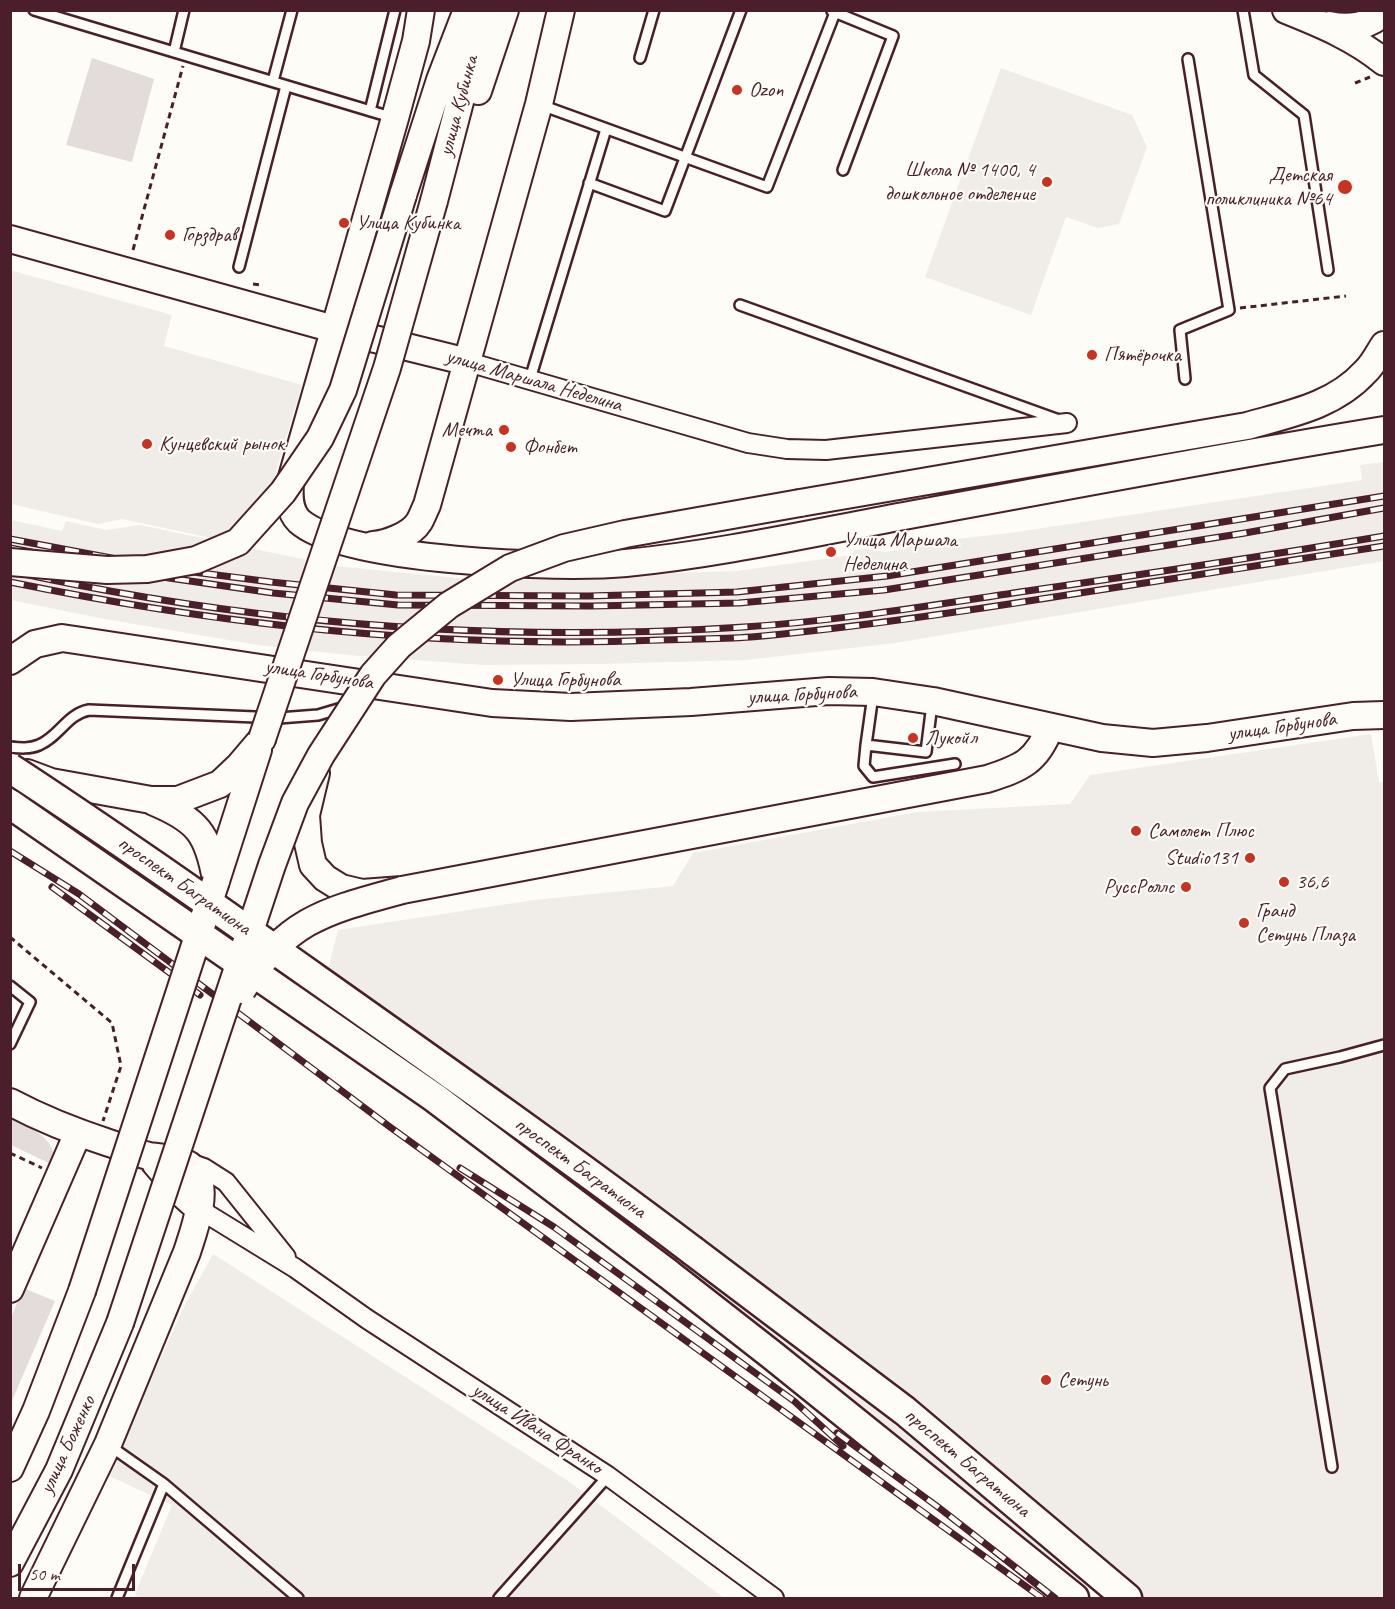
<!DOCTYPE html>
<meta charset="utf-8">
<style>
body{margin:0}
#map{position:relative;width:1395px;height:1609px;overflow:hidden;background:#fdfcf7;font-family:Caveat,sans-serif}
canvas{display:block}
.frame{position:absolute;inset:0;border:12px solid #4a1f2b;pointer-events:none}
.scale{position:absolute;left:18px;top:1564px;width:117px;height:27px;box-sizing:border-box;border:3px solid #4a1f2b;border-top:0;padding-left:8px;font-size:18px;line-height:21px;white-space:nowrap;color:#4a1f2b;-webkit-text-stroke:4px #fdfcf7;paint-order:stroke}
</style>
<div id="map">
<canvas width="1395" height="1609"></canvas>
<div class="frame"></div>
<div class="scale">50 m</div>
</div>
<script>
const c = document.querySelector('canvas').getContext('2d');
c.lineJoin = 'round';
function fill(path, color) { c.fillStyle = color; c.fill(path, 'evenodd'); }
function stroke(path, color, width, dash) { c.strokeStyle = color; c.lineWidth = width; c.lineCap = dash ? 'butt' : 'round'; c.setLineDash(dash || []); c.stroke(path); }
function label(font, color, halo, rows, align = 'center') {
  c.font = font + ' Caveat,sans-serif'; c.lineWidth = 4.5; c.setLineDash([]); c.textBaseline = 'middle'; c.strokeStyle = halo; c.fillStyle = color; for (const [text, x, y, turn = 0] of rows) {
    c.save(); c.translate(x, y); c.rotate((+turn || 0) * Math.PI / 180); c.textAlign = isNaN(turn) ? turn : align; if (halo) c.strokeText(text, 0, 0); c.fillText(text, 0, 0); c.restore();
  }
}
fill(new Path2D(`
 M1001,68L1132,115L1147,147L1119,224L1098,228L1066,217L1031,315L925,277Z
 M10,270L172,315L164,346L302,385L253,547L122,519L98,524L11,504Z
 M1384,462V561L895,643L746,660L598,664L483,665L348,655L258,645L99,618L11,600V520L62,531L66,521L106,530L140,525L335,566L467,579L593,580L674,573L737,571L852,555L854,550L866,549L885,552L903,549L913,544L1010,533L1362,480L1360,465Z
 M1371,734L1379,782H1384V1598H1102L636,1238L621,1182L328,970L338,930L534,900L673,886L693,853L917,812L1070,804L1090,775Z
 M213,1254L568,1481L724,1598H138L135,1594L172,1505L107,1475L186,1303Z`), '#f0ece8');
fill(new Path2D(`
 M92,58L154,79L132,162L66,145Z
 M11,1117C32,1130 56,1136 55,1166L11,1145Z
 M23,1288L55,1301L11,1403V1318Z`), '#e3dcda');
const lane = new Path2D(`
 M34,10L394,118
 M1243,10L1254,75L1304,115L1328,270
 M832,11L893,36L843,170
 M174,52L184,10
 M640,58L654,10
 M273,81L292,10
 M541,105L767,187L836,10
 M370,111L395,10
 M589,183L665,211L741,10
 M239,267L286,86
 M740,305L1059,420
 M530,379L606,129
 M1185,379L1180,330L1229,310L1188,59
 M873,695L866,745L926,752L932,704
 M866,745L864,766L873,777L955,764
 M10,747C20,748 30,749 39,745C59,737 67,714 89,710L279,718L318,715L345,707
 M10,986L30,1002L10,1044
 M110,1446L164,1484L298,1598
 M1332,1467L1270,1088L1285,1069L1340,1057L1384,1045
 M117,1598L164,1484
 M499,1598L608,1476`);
const street = new Path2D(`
 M468,362L748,443L787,449L826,450L1067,423
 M189,1163L204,1168L226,1182L286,1257
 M199,1209L295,1268L367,1319L608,1476L774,1598`);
const secondary = new Path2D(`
 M421,10L416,41L395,118L290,484C289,497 289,511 299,521C345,562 562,569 626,563C719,554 812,533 904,516C1064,487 1224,456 1384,430
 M1286,10C1321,24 1355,38 1384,62
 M1329,25C1348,29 1371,27 1384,11
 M478,91L505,10
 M403,195L440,80L467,10
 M434,201L484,10
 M10,239L334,329L468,362
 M800,503L1247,426C1289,414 1334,406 1365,372C1373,365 1378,354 1384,345
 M373,545C387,544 411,535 419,522C422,517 424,511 427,505L539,104L561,10
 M10,661L35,644L62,638L492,703L571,707L691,702L829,691L873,692L933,701L1102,738L1153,743L1207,738L1353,716L1384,715
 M27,773L51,782L151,800H178L220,784L239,766L262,739
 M316,773L306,815L308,843L313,865L325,878L341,888L362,893L402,890L987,779C1021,768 1037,762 1050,727
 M154,802C197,820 208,833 216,880
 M216,881L258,750
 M10,1102C42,1119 75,1132 109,1143C122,1147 135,1153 149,1156C163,1158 187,1158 195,1171C209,1191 194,1230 187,1252L108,1444L33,1598
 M155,1163L180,1192L199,1209
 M10,1289L78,1133
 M10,1468L36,1411L82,1291
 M10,1563L59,1470L120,1323`);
const primary = new Path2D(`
 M693,1251L905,1411L1127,1598
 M667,1273L772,1355L1074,1598`);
stroke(lane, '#4a1f2b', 14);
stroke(street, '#4a1f2b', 22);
stroke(secondary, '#4a1f2b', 30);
stroke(primary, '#4a1f2b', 33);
stroke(new Path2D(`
 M1355,83L1370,77
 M133,250L183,66
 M253,284L261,285
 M1240,308L1346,296
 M10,937L112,1023L121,1066L103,1121
 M10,1153L42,1168`), '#4a1f2b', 3, [6, 4.5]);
stroke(lane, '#fdfcf7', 9);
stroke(street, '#fdfcf7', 18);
stroke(secondary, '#fdfcf7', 26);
stroke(primary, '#fdfcf7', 28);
const rail = new Path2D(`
 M10,539L170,569L271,582L396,595L588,596L737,592L887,576L1384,496
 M10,548L169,578L273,593L398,605L592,606L739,603L884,590L1245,533L1384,508
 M10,571C250,624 499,643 744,627C839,621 933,605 1027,591C1146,574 1265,556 1384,536
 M10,582C225,626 442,649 660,640C690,639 721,639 751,637C853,628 953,613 1054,597C1165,580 1275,563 1384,546
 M10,851L79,894L390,1127L1042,1598
 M52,887L200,995
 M460,1168L554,1227L794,1401L843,1446
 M837,1433L938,1507L1055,1598`);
stroke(rail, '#4a1f2b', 7);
stroke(rail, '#fdfcf7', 4.5, [14]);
const secondaryBridge = new Path2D(`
 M10,562L107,570L147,569L196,560L238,542L283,492L320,438L343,390L403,195
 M262,739L387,368L434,201
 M242,990C287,919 326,911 402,890
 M82,1291L216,881
 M120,1323L272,865L295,803L321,755L373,675L399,646L449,605L510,568L564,548L625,534L800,503`);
const primaryBridge = new Path2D(`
 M10,768C108,832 203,899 298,966C431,1060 563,1153 693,1251
 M10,804L435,1098L667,1273`);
stroke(secondaryBridge, '#4a1f2b', 30, []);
stroke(primaryBridge, '#4a1f2b', 33, []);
stroke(secondaryBridge, '#fdfcf7', 26);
stroke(primaryBridge, '#fdfcf7', 28);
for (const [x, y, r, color] of [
 [737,90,6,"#c8321e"],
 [1047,182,6,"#c8321e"],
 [1345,187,8,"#c8321e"],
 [344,223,6,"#c8321e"],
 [170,235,6,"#c8321e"],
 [1092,355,6,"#c8321e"],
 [504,430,6,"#c8321e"],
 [147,444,6,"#c8321e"],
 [511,447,6,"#c8321e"],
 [831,552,6,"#c8321e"],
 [498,680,6,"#c8321e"],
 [913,738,6,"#c8321e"],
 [1136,831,6,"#c8321e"],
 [1250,858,6,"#c8321e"],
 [1284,882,6,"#c8321e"],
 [1186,887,6,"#c8321e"],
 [1244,923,6,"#c8321e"],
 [1046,1380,6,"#c8321e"]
]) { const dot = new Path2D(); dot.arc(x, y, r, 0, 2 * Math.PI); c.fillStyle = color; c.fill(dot); stroke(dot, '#fdfcf7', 2); }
label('21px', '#4a1f2b', '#fdfcf7', [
 ["Ozon",749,90],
 ["Школа № 1400, 4",1035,170,"right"],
 ["дошкольное отделение",1035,194,"right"],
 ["Детская",1332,175,"right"],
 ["поликлиника №64",1332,199,"right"],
 ["Улица Кубинка",356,223],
 ["Горздрав",182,235],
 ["Пятёрочка",1104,355],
 ["Мечта",492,430,"right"],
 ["Кунцевский рынок",159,444],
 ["Фонбет",523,447],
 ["Улица Маршала",843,540],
 ["Неделина",843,564],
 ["Улица Горбунова",510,680],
 ["Лукойл",925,738],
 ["Самолет Плюс",1148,831],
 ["Studio131",1238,858,"right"],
 ["36,6",1296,882],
 ["РуссРоллс",1174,887,"right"],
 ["Гранд",1256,911],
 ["Сетунь Плаза",1256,935],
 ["Сетунь",1058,1380]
], 'left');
label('21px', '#4a1f2b', '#fdfcf7', [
 ["улица Кубинка",459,106,-75],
 ["улица Маршала Неделина",534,381,16],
 ["улица Горбунова",319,675,9],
 ["улица Горбунова",802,695,-3],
 ["улица Горбунова",1282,727,-8],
 ["проспект Багратиона",184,886,35],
 ["проспект Багратиона",580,1168,36],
 ["улица Ивана Франко",537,1429,33],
 ["улица Боженко",68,1445,-65],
 ["проспект Багратиона",967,1463,40]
]);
</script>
